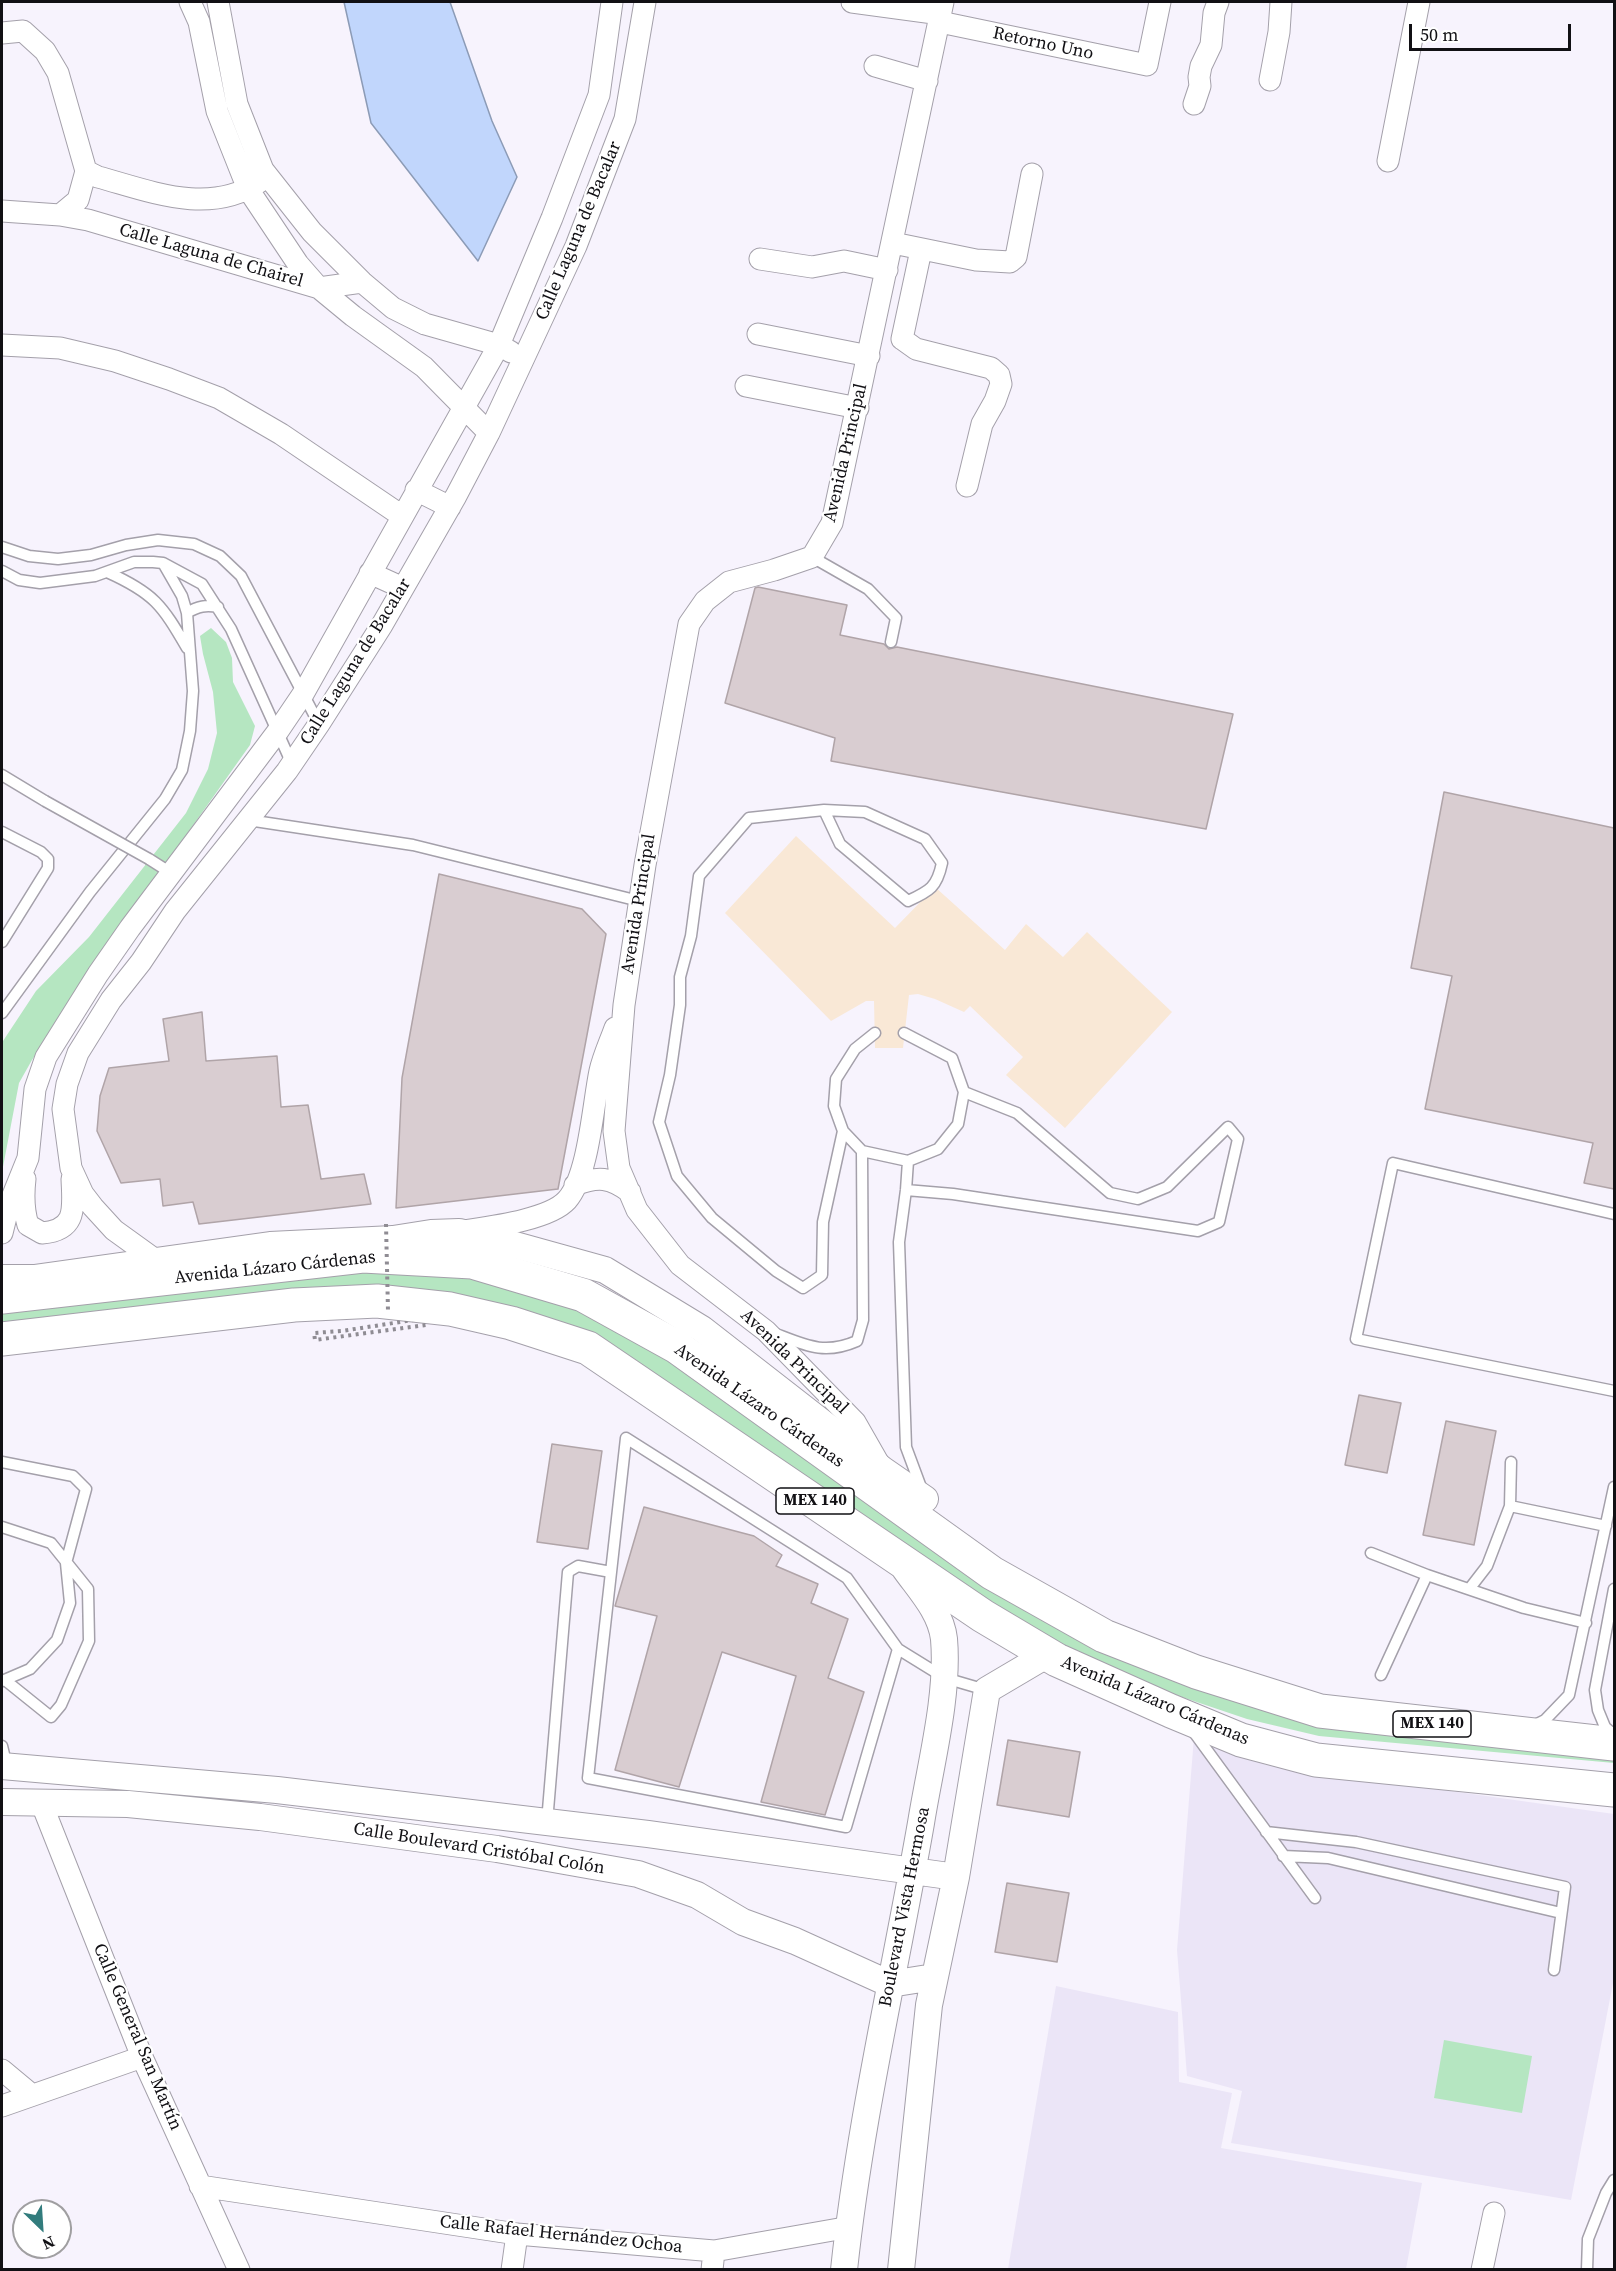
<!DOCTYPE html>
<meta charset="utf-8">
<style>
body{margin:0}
#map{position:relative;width:1616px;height:2271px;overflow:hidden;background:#f7f3fd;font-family:"Source Serif 4",serif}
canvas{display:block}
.frame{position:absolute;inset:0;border:3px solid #111014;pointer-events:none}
.north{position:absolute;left:12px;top:2199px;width:60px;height:60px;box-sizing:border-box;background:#fff;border:2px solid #a09fa1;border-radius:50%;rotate:155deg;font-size:16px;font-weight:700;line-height:24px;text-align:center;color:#111014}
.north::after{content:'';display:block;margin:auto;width:21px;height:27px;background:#327c7d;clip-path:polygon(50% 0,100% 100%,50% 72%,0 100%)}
.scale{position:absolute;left:1409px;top:24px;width:162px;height:27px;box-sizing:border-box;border:3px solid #111014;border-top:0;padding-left:8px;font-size:18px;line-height:21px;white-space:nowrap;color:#111014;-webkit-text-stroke:4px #fff;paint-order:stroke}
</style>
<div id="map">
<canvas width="1616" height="2271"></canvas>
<div class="frame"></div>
<div class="north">N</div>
<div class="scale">50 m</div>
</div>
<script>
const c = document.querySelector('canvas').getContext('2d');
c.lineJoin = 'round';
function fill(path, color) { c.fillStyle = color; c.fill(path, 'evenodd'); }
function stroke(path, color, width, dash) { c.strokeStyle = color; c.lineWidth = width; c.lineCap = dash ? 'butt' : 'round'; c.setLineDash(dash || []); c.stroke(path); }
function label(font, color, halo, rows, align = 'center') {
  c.font = font + ' "Source Serif 4",serif'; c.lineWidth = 4.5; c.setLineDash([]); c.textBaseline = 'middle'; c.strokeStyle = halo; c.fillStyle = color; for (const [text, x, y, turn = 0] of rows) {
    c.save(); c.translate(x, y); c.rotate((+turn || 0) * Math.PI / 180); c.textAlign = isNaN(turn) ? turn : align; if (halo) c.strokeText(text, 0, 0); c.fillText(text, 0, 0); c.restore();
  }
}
fill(new Path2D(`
 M1194,1737L1266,1765L1614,1814V1978L1571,2200L1231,2143L1242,2091L1187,2076L1177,1950Z
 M1056,1986L1178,2012L1179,2082L1232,2093L1221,2148L1422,2183L1406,2269H1008Z`), '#ebe5f7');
fill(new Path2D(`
 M796,836L895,928L935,887L1005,950L1026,924L1063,957L1087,932L1172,1012L1065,1128L1006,1075L1023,1057L970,1006L964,1012L935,999L918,994L909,995L903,1048H875L874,1001H866L831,1021L725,913Z`), '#f9e8d6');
fill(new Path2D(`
 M211,628L226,642L232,658L233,682L255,726L250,745L106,948L32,1060L19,1083L2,1172V1046L3,1041L36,991L89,937L186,813L208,769L217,733L213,692L203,654L200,636Z
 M368,1270H470L581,1305L728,1396L991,1578L1317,1718L1614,1748V1763L1319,1736L1247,1719L1060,1656L697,1411L462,1302L2,1337V1314Z
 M1444,2040L1532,2056L1522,2113L1434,2098Z`), '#b5e6c1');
const water = new Path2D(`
 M344,2H450L492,121L517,177L478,261L371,123Z`);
fill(water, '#c1d6fc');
stroke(water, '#8c9bb6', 1.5);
const building = new Path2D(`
 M758,587L847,605L840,635L884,644L889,649L897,647L1233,714L1206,829L831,761L835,738L725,703L755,588Z
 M1444,792L1614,828V1189L1584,1183L1593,1143L1425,1109L1452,976L1411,968Z
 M439,874L582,909L606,934L558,1189L396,1208L402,1078Z
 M202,1012L206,1061L277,1056L281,1107L308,1105L321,1179L364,1174L371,1204L199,1224L193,1202L163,1206L160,1179L121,1183L97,1131L100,1096L109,1068L169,1061L163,1019Z
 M1359,1395L1401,1403L1387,1473L1345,1465Z
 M1446,1421L1496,1431L1474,1545L1423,1535Z
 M552,1444L602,1451L588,1549L537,1542Z
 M644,1507L754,1536L782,1555L776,1566L818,1584L811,1603L848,1619L828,1678L864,1692L825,1815L761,1802L796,1676L722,1652L679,1787L615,1770L657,1616L615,1606Z
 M1008,1740L1080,1752L1069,1817L997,1805Z
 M1007,1883L1069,1893L1057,1962L995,1952Z`);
fill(building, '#d9cdd1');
stroke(building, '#b0a4a8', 1.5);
const service = new Path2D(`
 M2,547L29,556L58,559L91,555L126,545L158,540L194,544L220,556L241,576L319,724
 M812,557L868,589L896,618L891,642
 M2,571L19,580L40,583L95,576L134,562H153L163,563L202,584L231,629L292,764
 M107,572C154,593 162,605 187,648
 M187,613C198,606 206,605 218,607
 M2,775L45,801
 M824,810L840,844L908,901C930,891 937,887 942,863L925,839L865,812L824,810L749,818L699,876L691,936L680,977V1005L670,1075L659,1122L677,1176L712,1218L776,1271L803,1288L822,1275L823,1222L843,1131
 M248,820L413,845L639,901
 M2,832L41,852L48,859V868L2,942
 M149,859L171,873
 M2,1013L90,892L165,799L182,770L190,731L193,691L187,613L182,596L163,563
 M875,1033L855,1049L836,1079L834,1106L843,1131L862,1151L908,1161L938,1149L958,1124L964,1092L952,1058L904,1033
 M908,1161L906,1190L899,1242L906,1447L922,1490
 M906,1190L953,1194L1198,1231L1219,1222L1238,1139L1228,1127L1167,1187L1138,1199L1110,1193L1017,1113L964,1092
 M1614,1214L1393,1163L1356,1339L1614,1391
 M776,1334C807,1346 825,1355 857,1341L863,1320L862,1151
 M2,1462L73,1476L86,1489L66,1563L70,1603L57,1640L30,1669L2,1681
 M1510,1506L1606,1526
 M2,1527L51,1543L88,1589L89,1641L61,1705L51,1717L5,1680
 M1371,1553L1427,1575L1524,1608L1586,1623
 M1470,1588L1487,1566L1510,1506L1511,1462
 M898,1649L846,1827L588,1778L626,1438L847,1578L898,1649L945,1678L986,1690
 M1381,1675L1427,1575
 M1533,1726L1545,1720L1569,1695L1614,1487
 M1193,1731L1315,1898
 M1614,1735L1605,1727L1598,1710L1595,1690L1614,1589
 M2,1746L7,1767
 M547,1822L568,1572L578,1566L611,1572
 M1266,1832L1356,1842L1565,1887L1554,1970
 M1283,1856L1328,1858L1561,1913
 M1587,2270L1588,2239L1606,2193L1614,2180`);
const minor = new Path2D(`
 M190,2L199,22L217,111L248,189L298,264L319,288L353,316L424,367L489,433
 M218,2L237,104L263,170L312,232L362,282L393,308L425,324L499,345L511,352
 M852,2L941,14
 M940,22L1147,65L1160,2
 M2,33L23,31L45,51L58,73L86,171L98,177C150,191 209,216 259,182
 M875,66L927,81
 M1270,80L1279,32L1281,2
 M1194,104L1200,86L1199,77L1201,66L1211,45L1214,13L1218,2
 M1388,161L1419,2
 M2,211L60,215L88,220L319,288L362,282
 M60,215L78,200L86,171
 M893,243L976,260L1010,262L1016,257L1032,174
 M760,259L812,267L844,261L887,270
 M758,334L869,356
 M902,339L916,349L991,368L999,375L1001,384L995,401L982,424L967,486
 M902,339L921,250
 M2,345L60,348L115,361L169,379L219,398L281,434L402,516
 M746,386L858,408
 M416,490L450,507
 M370,573L403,588
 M25,1179C23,1196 23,1209 28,1225L42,1233C78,1230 73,1207 72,1179
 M575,1185C598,1176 610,1177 630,1192
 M463,1231C489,1227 549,1220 567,1200C589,1175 593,1104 600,1071C603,1057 610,1042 615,1028
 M2,1233L9,1205L28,1158L35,1089L46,1057L98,974L130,928L278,731L303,694L499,345L552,218L599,95L612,2
 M157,1261L114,1230L93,1207L83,1194L71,1168L63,1109L67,1084L78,1053L111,1000L141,962L175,911L287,771L319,724L382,625L456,496L489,433L576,246L625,119L645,2
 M879,1464L855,1422L766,1331L680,1265L637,1210L619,1168L614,1131L624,1005L645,865L689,624L705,601L729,582L774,570L812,557L832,523L943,2
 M41,1802L142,2057L239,2270
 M2,2070L32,2095
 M2,2106L142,2057
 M200,2186L517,2234L714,2251L850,2227
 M512,2270L517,2234
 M712,2270L714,2251
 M1482,2270L1494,2213`);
const tertiary = new Path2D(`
 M2,1278H34L270,1245L393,1239L431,1233L459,1232L515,1245L605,1270L702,1329L883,1470L925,1499
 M2,1766L277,1790L648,1834L956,1877
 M2,1802L128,1804L260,1817L497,1849L638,1874L697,1895L743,1922L795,1941L890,1984L934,1977
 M844,2270C860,2119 895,1972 921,1823C930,1766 949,1696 944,1639C941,1612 920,1590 905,1569
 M901,2270L929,2005L956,1877L987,1690L1048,1654`);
const trunk = new Path2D(`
 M2,1297L363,1256L472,1262L583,1295L677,1347L992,1573L1104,1636L1196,1672L1320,1711L1614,1744
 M2,1339L294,1305L377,1301L450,1309L511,1323L588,1348L983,1616L1057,1660L1171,1711L1241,1740L1316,1760L1614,1790`);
stroke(service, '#a4a0aa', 13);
stroke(minor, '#a4a0aa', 23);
stroke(tertiary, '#a4a0aa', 28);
stroke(trunk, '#a4a0aa', 35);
stroke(new Path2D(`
 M426,1318V1325L315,1340L314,1333L342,1331Z`), '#8f8c93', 4, [3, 4.5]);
stroke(service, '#fff', 10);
stroke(minor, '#fff', 21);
stroke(tertiary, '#fff', 26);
stroke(trunk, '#fff', 33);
const serviceBridge = new Path2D(`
 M45,801L149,859`);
stroke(serviceBridge, '#a4a0aa', 13, []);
stroke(new Path2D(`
 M386,1224L388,1311`), '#8f8c93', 4, [3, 4.5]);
stroke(serviceBridge, '#fff', 10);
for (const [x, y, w] of [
 [815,1501,78],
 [1432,1724,78]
]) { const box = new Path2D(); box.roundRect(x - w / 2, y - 13, w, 26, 4.5); c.fillStyle = '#fff'; c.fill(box); stroke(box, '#111014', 1.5); }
label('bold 16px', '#111014', null, [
 ["MEX 140",815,1501],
 ["MEX 140",1432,1724]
]);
label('18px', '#111014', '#fff', [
 ["Retorno Uno",1043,44,12],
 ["Calle Laguna de Bacalar",579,231,-67],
 ["Calle Laguna de Chairel",211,256,16],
 ["Avenida Principal",846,453,-77],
 ["Calle Laguna de Bacalar",356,662,-58],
 ["Avenida Principal",639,904,-81],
 ["Avenida Lázaro Cárdenas",275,1268,-6],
 ["Avenida Principal",794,1362,44],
 ["Avenida Lázaro Cárdenas",759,1406,35],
 ["Avenida Lázaro Cárdenas",1155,1701,23],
 ["Calle Boulevard Cristóbal Colón",479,1849,9],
 ["Boulevard Vista Hermosa",905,1907,-79],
 ["Calle General San Martín",137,2037,67],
 ["Calle Rafael Hernández Ochoa",561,2235,6]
]);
</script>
